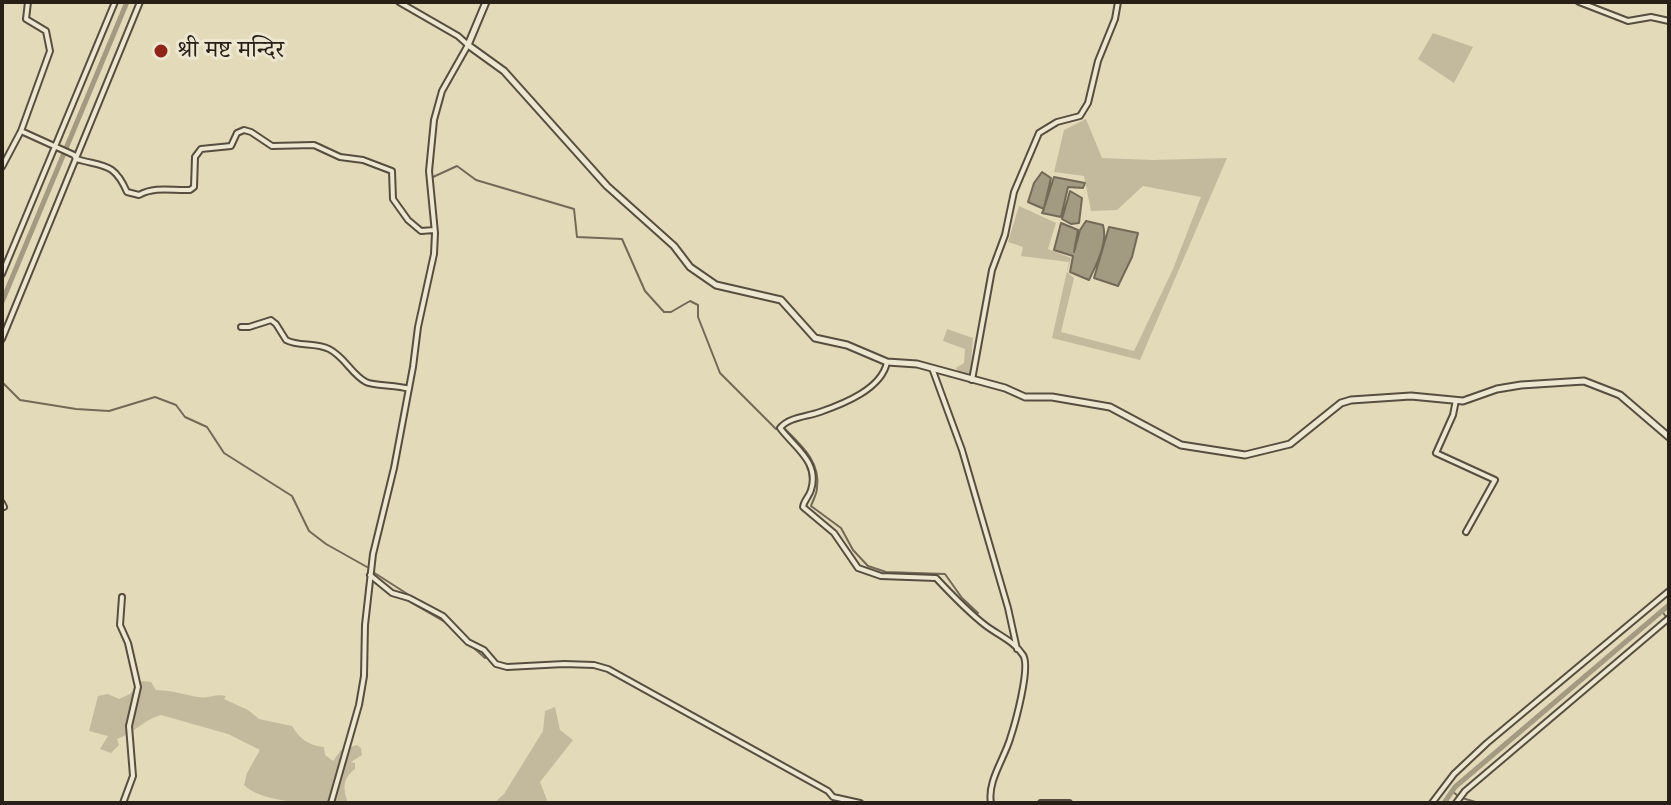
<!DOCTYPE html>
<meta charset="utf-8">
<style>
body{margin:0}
#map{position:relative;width:1671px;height:805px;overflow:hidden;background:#e3daba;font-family:"Old Standard TT",serif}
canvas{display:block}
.frame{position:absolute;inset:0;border:4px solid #281f16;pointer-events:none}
</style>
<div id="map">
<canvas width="1671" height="805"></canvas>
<div class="frame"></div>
</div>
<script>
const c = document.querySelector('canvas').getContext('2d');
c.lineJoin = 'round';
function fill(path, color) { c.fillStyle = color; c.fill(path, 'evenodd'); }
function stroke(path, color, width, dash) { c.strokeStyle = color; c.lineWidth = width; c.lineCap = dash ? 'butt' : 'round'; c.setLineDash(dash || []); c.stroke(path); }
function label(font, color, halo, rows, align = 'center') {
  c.font = font + ' "Old Standard TT","Noto Serif Devanagari",serif'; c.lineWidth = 6; c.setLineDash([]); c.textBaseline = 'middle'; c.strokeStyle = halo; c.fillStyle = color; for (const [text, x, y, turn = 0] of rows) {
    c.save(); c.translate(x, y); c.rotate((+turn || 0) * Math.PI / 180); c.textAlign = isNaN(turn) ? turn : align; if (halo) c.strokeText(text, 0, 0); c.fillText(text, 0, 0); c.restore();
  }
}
fill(new Path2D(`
 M1433,33L1473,47L1454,83L1418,59Z
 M1086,119L1102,158L1153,160L1227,158L1140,360L1052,338L1069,262L1021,256L1023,247L1008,242L1019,206L1056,223L1048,249L1071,258L1067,272L1074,278L1061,332L1134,351L1173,269L1201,197L1143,186L1117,210L1091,211L1084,176L1054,172L1064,130Z
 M947,329L973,338L970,376L963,381L956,368L964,363L965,349L943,341Z
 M142,681L151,682L156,690C174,691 182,694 198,697C208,699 216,693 226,696L224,699L248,710L259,719L292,726C299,738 309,746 324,747L325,755L333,761L341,750L357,745L361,748L362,755L351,762L355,763V769C342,779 343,788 348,803C318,803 264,805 244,785L247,773L260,750L228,734L161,715C145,719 134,733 117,739L119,745L111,753L100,749L108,736L89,731L98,696L108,694L119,699L130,694Z
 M555,707L560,730L573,740L540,782L547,800L544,803L517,801L494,803L504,794L543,731L545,711Z`), '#c3ba9e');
const water = new Path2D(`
 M1042,172L1051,178L1044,208L1054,177L1085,183L1083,188L1068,187L1061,217L1042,213L1044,209L1028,202L1034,183Z
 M1070,191L1082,198L1079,223L1071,224L1062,219Z
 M1086,221L1103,225C1108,243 1097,263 1089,280L1070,272L1073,256L1054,250L1061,223L1078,230L1074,252L1080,230Z
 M1109,227L1138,233L1132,257L1118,286L1094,278Z`);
fill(water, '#a39a82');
stroke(water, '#726957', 2);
stroke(new Path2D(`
 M433,177L457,166L476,180L574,209L577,237L622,239L645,291L664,312H671L690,301L698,305V317L720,373L776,429
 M2,382L20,400L76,409L109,411L155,397L176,405L185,417L207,427L224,453L292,496L309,531L326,544L367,567
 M784,428C801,445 821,462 817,488C817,494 813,500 811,506L841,528L853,550L868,566L886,572L945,574L962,598L978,613
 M373,572L409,595
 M412,603L445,622L485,658
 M1662,611L1666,617
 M1452,791L1458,796
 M1462,798L1479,803`), '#726957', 2);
stroke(new Path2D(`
 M2,302L127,2
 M1444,803L1455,787L1669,605`), '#a39a82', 5);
const minor = new Path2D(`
 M28,2L26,19L46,31L50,51L21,131L74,155L76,159C104,167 114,162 127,192L139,195C156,186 172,191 190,190L194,187L195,157L201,149L231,146L237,133L244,130L251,132L272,146L314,145L340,157L363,160L392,171L393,199L408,220L421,231L434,230
 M1579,2L1628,21L1651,17L1669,21
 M2,167L21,131
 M2,274L115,2
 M241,327H249L271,320L276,324L286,340C299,347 315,342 329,349C345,357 351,374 366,382C373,386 397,385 409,389
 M2,339L140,2
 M887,362C882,389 843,404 820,412C806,417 789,417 780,428C794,447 820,462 811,490C809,497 804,500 803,507L834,533L858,568L881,576L936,578C951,594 967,611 985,625C998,635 1014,641 1023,655C1031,667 1015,724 1010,739C1004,759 987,782 991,803
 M932,368L962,450L1008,608L1017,649
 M972,380L992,270L1005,235L1014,192L1039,133L1057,122L1080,116L1088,103L1098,61L1115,19L1118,2
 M1456,400L1453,415L1436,453L1495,480L1466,532
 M2,503L4,507
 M370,575L392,593L409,598L443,616L468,642L484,650L496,664L507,667L564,664L594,665L608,669L828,791L833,797L860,803
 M122,597L120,625L128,643L138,687L129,726L133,776L123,803
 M331,803L359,705L364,676L365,625L373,554L394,468L413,367L418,327L434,254L435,233L429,171L434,120L442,91L468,45L458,36L399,2
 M1041,803H1069
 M1432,803L1454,774L1487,743L1669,591
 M1456,803L1465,791L1669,618`);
const tertiary = new Path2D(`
 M486,2L468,45L504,71L607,186L674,246L690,267L716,285L781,300L815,338L847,345L887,362L917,364L1005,388L1025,397H1052L1110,407L1181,445L1245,455L1290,444L1341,403L1351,400L1411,396L1463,401L1497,389L1521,385L1584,381L1620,395L1669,437`);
stroke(minor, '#574e3f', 8);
stroke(tertiary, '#574e3f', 9);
stroke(minor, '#ede7d2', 4);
stroke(tertiary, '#ede7d2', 5);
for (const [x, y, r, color] of [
 [161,51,8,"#8f2418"]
]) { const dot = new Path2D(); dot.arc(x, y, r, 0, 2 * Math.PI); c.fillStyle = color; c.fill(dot); stroke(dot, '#ede7d2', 3); }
label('24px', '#281f16', '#ede7d2', [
 ["श्री मष्ट मन्दिर",177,51]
], 'left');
</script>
